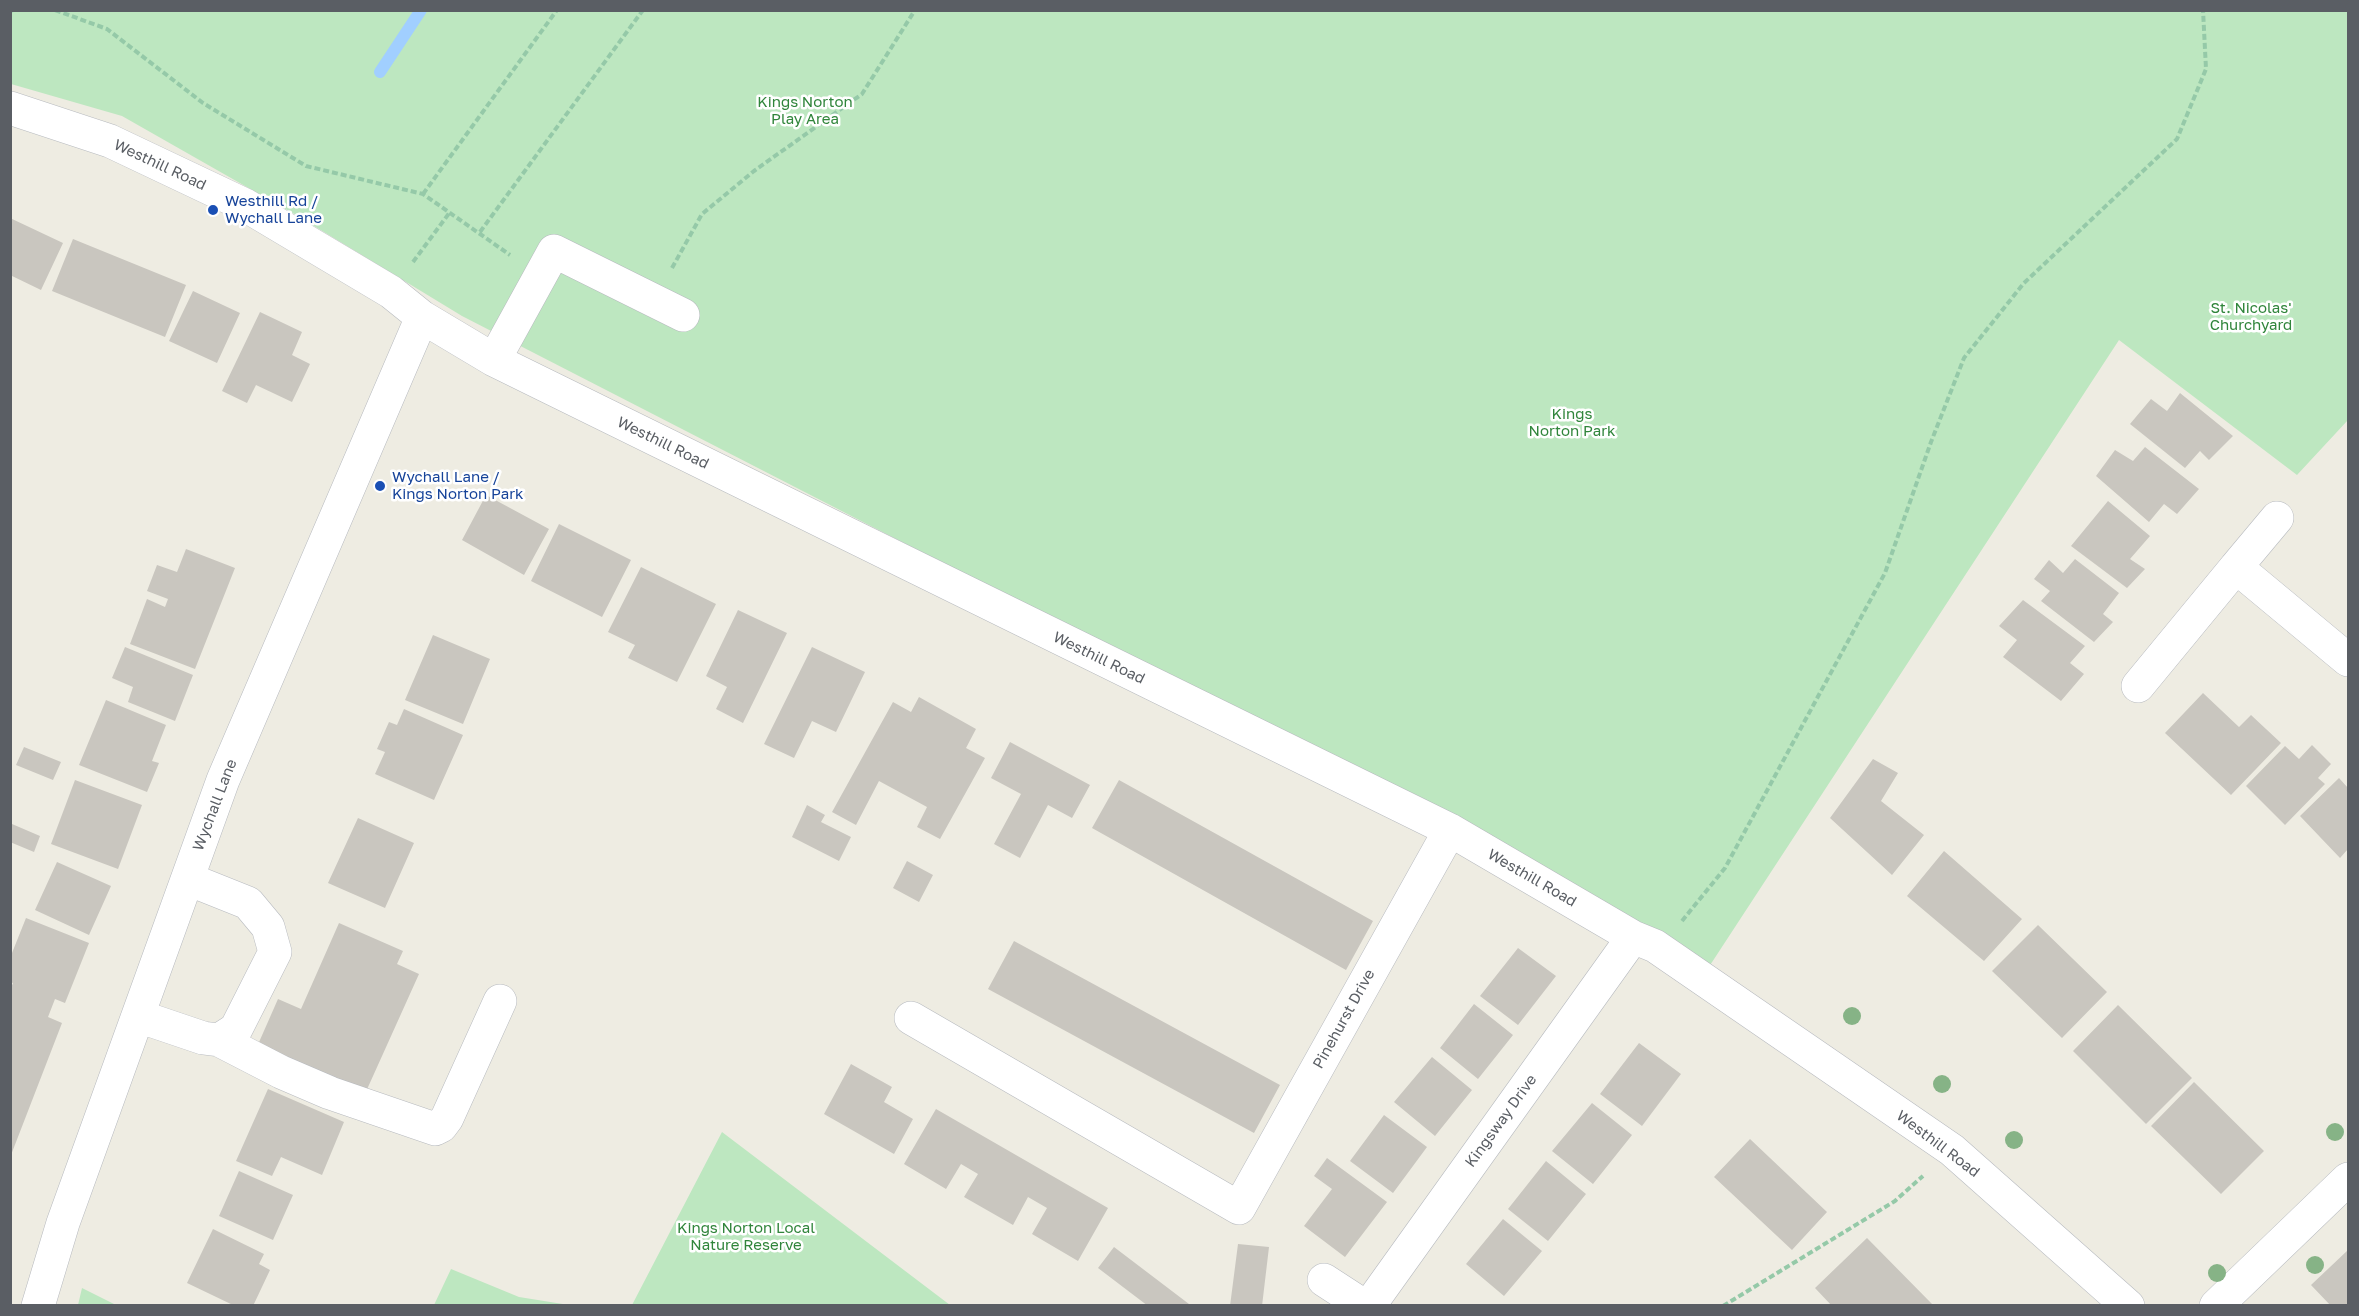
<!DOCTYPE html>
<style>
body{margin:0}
#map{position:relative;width:2359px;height:1316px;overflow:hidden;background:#eeece2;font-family:"Golos Text",sans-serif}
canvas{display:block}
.frame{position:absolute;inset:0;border:12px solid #5a5e64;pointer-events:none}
</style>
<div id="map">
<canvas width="2359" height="1316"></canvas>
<div class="frame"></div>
</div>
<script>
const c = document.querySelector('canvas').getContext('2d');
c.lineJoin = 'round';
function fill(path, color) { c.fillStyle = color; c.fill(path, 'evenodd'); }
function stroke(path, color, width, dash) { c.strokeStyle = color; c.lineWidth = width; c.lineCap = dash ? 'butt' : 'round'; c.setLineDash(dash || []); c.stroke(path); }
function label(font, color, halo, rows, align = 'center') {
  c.font = font + ' "Golos Text",sans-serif'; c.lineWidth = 5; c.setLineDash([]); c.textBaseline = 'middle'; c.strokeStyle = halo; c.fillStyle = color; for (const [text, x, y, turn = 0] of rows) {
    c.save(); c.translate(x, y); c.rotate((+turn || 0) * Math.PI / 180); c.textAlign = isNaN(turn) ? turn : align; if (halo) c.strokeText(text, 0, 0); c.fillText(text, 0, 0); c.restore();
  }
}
fill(new Path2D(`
 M10,11H2348V420L2297,475L2119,340L1701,979L1453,825L462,316L296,215L122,116L11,84Z
 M722,1132L921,1283L950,1305H632Z
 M451,1269L519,1297L569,1305H434Z
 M82,1288L116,1305H78Z`), '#bde7c0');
stroke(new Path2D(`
 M380,72L421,10`), '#a1cfff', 12);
fill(new Path2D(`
 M10,218L63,243L41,290L10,275Z
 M73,239L186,285L165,337L52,291Z
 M193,291L240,313L217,363L169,341Z
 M260,312L302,332L292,355L310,364L292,402L256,385L247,403L222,391Z
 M2180,393L2233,436L2209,460L2200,451L2185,468L2130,424L2151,399L2167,411Z
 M2145,447L2199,489L2177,514L2164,504L2149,522L2096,476L2115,450L2133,461Z
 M486,495L549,529L524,575L462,540Z
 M2108,501L2150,536L2130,559L2145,569L2127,588L2071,546Z
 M559,524L631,560L602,617L531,581Z
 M186,549L235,568L195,669L130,644L147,599L165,607L168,599L147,591L157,565L177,572Z
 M2075,559L2119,593L2103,614L2113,622L2094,642L2041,601L2050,591L2034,579L2049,560L2063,573Z
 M641,567L716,604L677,682L628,658L635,645L608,632Z
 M2023,600L2085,646L2070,663L2084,674L2061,701L2003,657L2017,640L1999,626Z
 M738,610L787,633L743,723L716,709L727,687L706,676Z
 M433,635L490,659L463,724L405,700Z
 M125,647L193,675L175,721L128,702L133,687L112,678Z
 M812,647L865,672L836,732L812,721L794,758L764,744Z
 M2203,693L2239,727L2251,715L2281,743L2231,795L2165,733Z
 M919,697L976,729L966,748L985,758L940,839L917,827L927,807L879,781L856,825L832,812L893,702L911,712Z
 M106,700L166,725L152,761L159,763L147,792L79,765Z
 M404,709L463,735L434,800L375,774L385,752L377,749L389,722L397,725Z
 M1010,742L1090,785L1072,818L1048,805L1020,858L994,844L1021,794L991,778Z
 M2312,745L2331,764L2318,778L2325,784L2285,825L2246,786L2285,746L2299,759Z
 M24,747L61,762L53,780L16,765Z
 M1873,759L1898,773L1881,801L1924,835L1892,875L1830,818Z
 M2339,778L2348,788V849L2340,858L2300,816Z
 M75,780L142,805L118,869L51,844Z
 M1119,780L1373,921L1346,970L1092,828Z
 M807,805L825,815L821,822L851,837L839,861L792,837Z
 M358,818L414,843L385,908L328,883Z
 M12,824L40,836L34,852L10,842Z
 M1944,851L2022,919L1984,961L1907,896Z
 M907,861L933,875L919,902L893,888Z
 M57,862L111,886L89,935L35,910Z
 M26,918L89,943L65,1003L55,999L48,1017L62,1023L11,1155L10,990L13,983L10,982V958Z
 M339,923L403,951L397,964L419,974L364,1096L256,1049L278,999L301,1009Z
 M2038,925L2107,992L2062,1038L1992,971Z
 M1014,941L1280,1085L1254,1133L988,989Z
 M1518,948L1556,976L1518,1025L1480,996Z
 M1474,1004L1513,1035L1478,1079L1440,1048Z
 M2118,1005L2192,1078L2146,1124L2073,1051Z
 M1639,1043L1681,1074L1642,1126L1600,1094Z
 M1432,1057L1472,1090L1435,1136L1394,1102Z
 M851,1064L892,1087L884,1102L913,1119L894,1154L824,1114Z
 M2194,1082L2264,1151L2221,1194L2151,1126Z
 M268,1089L344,1122L322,1175L281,1157L272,1176L236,1161Z
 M1592,1103L1632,1135L1593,1184L1552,1151Z
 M936,1109L1108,1208L1078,1261L1032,1234L1047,1208L1028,1197L1013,1225L964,1197L978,1174L961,1164L946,1189L904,1164Z
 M1384,1115L1427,1147L1393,1193L1350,1161Z
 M1750,1139L1827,1212L1792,1250L1714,1177Z
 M1327,1158L1387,1202L1345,1257L1304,1226L1332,1189L1314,1176Z
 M1546,1161L1586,1194L1548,1241L1508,1209Z
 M239,1171L293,1195L273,1240L219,1216Z
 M1503,1219L1542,1251L1504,1296L1466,1264Z
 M213,1229L264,1254L259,1264L270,1270L253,1306H235L187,1283Z
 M1867,1238L1934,1306H1832L1815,1288Z
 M1238,1244L1269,1247L1262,1306H1230Z
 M1114,1247L1189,1304L1188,1306H1148L1098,1268Z
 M2348,1250V1306H2331L2311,1285Z`), '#c9c6bf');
const minor = new Path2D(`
 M10,108L110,141L245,205L391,292L422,317L494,360L1450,830L1633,937L1655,946L1952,1150L2128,1306
 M494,360L554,251L683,315
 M2277,518L2236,567L2348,660
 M2138,686L2236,567
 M138,1016L203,1038L219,1040L236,1029L275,952L268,927L248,903L188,879
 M911,1018L1239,1208L1450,830
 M219,1040L281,1072L330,1093L435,1129L441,1126L447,1118L500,1001
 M1324,1280L1364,1306
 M38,1306L63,1223L223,780L422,317
 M1369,1306L1633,937
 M2216,1306L2348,1179`);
stroke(minor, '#b7babf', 34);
stroke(new Path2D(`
 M55,10L107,29L203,103L306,166L423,194L510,255
 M10,11L13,10
 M423,194L557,10
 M480,232L643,10
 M413,262L450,212
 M672,268L702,214L754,171L862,94L915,10
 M1682,921L1725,868L1885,573L1931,442L1964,358L2024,283L2177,139L2206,69L2203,10
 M1723,1306L1895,1201L1923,1176`), '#95c9a8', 4, [6, 3]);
stroke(minor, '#fff', 33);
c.fillStyle = '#86b386';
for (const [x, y] of [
 [1852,1016],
 [1942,1084],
 [2335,1132],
 [2014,1140],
 [2315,1265],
 [2217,1273]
]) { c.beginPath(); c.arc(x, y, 9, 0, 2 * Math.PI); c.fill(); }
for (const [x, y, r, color] of [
 [213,210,6,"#1a4fb4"],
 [380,486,6,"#1a4fb4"]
]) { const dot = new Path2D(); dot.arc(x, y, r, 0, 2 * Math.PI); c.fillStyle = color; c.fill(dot); stroke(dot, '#fff', 2); }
label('15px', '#30853b', '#fff', [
 ["Kings Norton",805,102],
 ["Play Area",805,119],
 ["St. Nicolas'",2251,308],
 ["Churchyard",2251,325],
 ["Kings",1572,414],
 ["Norton Park",1572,431],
 ["Kings Norton Local",746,1228],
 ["Nature Reserve",746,1245]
]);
label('15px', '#5a5e64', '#fff', [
 ["Westhill Road",160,165,25],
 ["Westhill Road",663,443,26],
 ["Westhill Road",1099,658,26],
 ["Wychall Lane",215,805,-69],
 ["Westhill Road",1532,878,30],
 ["Pinehurst Drive",1344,1019,-61],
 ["Kingsway Drive",1501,1121,-54],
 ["Westhill Road",1938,1144,37]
]);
label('15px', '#164399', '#fff', [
 ["Westhill Rd /",225,201],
 ["Wychall Lane",225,218],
 ["Wychall Lane /",392,477],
 ["Kings Norton Park",392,494]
], 'left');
</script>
